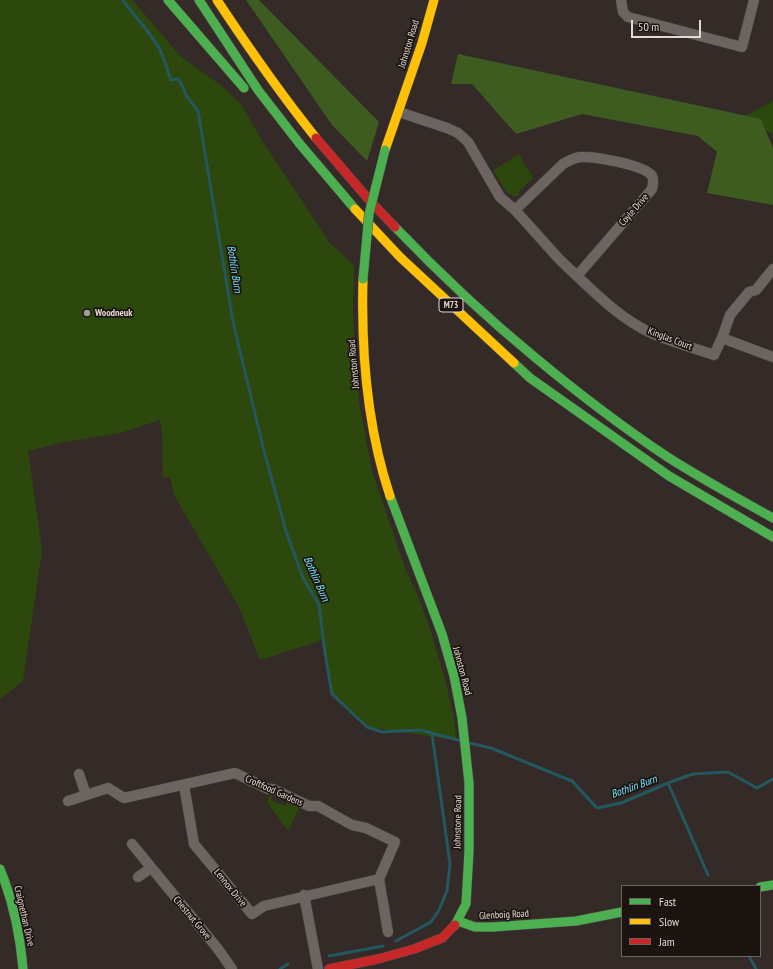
<!DOCTYPE html>
<style>
body{margin:0}
#map{position:relative;width:773px;height:969px;overflow:hidden;background:#342b28;font-family:"PT Sans Narrow",sans-serif}
canvas{display:block}
.legend{position:absolute;left:621px;top:885px;width:140px;height:72px;box-sizing:border-box;background:#1c1411;border:1px solid #6c625f;margin:0;padding:5px 7px;list-style:none;font-size:12px;color:#e4d8d3}
.legend li{display:flex;align-items:center;gap:8px;height:20px}
.legend b{width:20px;border:1px solid #6c625f}
.scale{position:absolute;left:631px;top:20px;width:70px;height:18px;box-sizing:border-box;border:2px solid #e4d8d3;border-top:0;padding-left:5px;font-size:12px;line-height:14px;white-space:nowrap;color:#e4d8d3;-webkit-text-stroke:3px #1c1411;paint-order:stroke}
</style>
<div id="map">
<canvas width="773" height="969"></canvas>
<ul class="legend">
<li><b style="height:5px;background:#4caf50"></b>Fast</li>
<li><b style="height:5px;background:#ffc107"></b>Slow</li>
<li><b style="height:5px;background:#c62828"></b>Jam</li>
</ul>
<div class="scale">50 m</div>
</div>
<script>
const c = document.querySelector('canvas').getContext('2d');
c.lineJoin = 'round';
function fill(path, color) { c.fillStyle = color; c.fill(path, 'evenodd'); }
function stroke(path, color, width, dash) { c.strokeStyle = color; c.lineWidth = width; c.lineCap = dash ? 'butt' : 'round'; c.setLineDash(dash || []); c.stroke(path); }
function label(font, color, halo, rows, align = 'center') {
  c.font = font + ' "PT Sans Narrow",sans-serif'; c.lineWidth = 3.5; c.setLineDash([]); c.textBaseline = 'middle'; c.strokeStyle = halo; c.fillStyle = color; for (const [text, x, y, turn = 0] of rows) {
    c.save(); c.translate(x, y); c.rotate((+turn || 0) * Math.PI / 180); c.textAlign = isNaN(turn) ? turn : align; if (halo) c.strokeText(text, 0, 0); c.fillText(text, 0, 0); c.restore();
  }
}
fill(new Path2D(`
 M0,0H132L155,26L179,55L223,87L241,104L261,139L329,242L354,265L353,312L355,357L359,402L372,471L405,568L419,598L432,635L446,683L455,724L456,740L367,727L332,694L323,640L260,660L239,607L174,495L170,477L163,478L162,432L160,420L120,433L60,443L28,451L42,550L23,681L0,699Z
 M773,101V135L746,116Z
 M520,154C523,167 530,168 533,178L519,191V195L514,197L506,192L493,170Z
 M271,794L273,795L271,800L285,806L287,801L299,808L288,831L267,802Z`), '#2d480c');
fill(new Path2D(`
 M246,0H259L379,122L367,161L332,125Z
 M458,54L761,119L773,148V205L707,193L717,152L698,136L582,114L516,134L472,84H451Z`), '#3e5b20');
stroke(new Path2D(`
 M123,0C134,17 149,30 159,48C164,57 167,70 171,80L179,79L186,95L198,111L233,322L263,447L286,531L303,578L319,605L325,653L332,694L367,727L382,732L420,730L462,741
 M469,743L491,748L572,781L597,808L621,803L668,783L693,774L728,772L757,788L773,779
 M668,783L708,875
 M396,941L431,922L439,910L447,891L450,864L432,734
 M329,956L383,946
 M749,956L756,969
 M280,969L288,964`), '#235861', 3);
const street = new Path2D(`
 M621,0L623,12L628,17L742,47L754,0
 M399,112L447,128L458,133L468,142L500,197L515,210L560,260L577,276L652,189C653,185 654,180 652,176C645,165 594,156 580,157C574,158 568,161 563,164L515,210
 M577,276C600,298 624,321 653,334C672,342 694,348 714,355L722,338L730,315L749,292L756,290L773,269
 M722,338L773,357
 M79,774L86,795
 M68,801L108,788L124,798L235,773L268,789H273L309,806H318L352,825L366,828L395,842L379,879L264,906L252,914L194,844L184,785
 M132,844L218,949L232,969
 M138,877L151,868
 M379,879L388,932
 M304,895L318,969`);
const fast = new Path2D(`
 M168,0L244,88
 M199,0L258,90L299,143L355,209
 M395,227C440,274 487,318 537,359C578,393 621,426 666,456C700,478 737,498 773,518
 M514,363L530,378L669,476L773,537
 M390,496L442,634L454,676L462,718L469,783V851L466,904L455,925
 M0,869C13,901 20,934 23,969
 M760,887L773,885
 M458,921L475,927H493L576,921L622,912`);
const slow = new Path2D(`
 M217,0C248,47 280,93 316,138
 M385,150L422,43L434,0
 M355,209L400,257L514,363
 M363,279C361,352 367,427 390,496`);
const jam = new Path2D(`
 M316,138L370,201L395,227
 M329,969L378,959L414,949L442,938L455,925`);
stroke(street, '#504844', 11);
stroke(fast, '#504844', 10);
stroke(slow, '#504844', 10);
stroke(jam, '#504844', 10);
stroke(street, '#6b6461', 10);
stroke(fast, '#4caf50', 9);
stroke(slow, '#ffc107', 9);
stroke(jam, '#c62828', 9);
const fastBridge = new Path2D(`
 M363,279L369,214L385,150`);
stroke(fastBridge, '#504844', 10, []);
stroke(fastBridge, '#4caf50', 9);
for (const [x, y, r, color] of [
 [87,313,4,"#a69b97"]
]) { const dot = new Path2D(); dot.arc(x, y, r, 0, 2 * Math.PI); c.fillStyle = color; c.fill(dot); stroke(dot, '#1c1411', 1.5); }
for (const [x, y, w] of [
 [451,305,24]
]) { const box = new Path2D(); box.roundRect(x - w / 2, y - 7, w, 14, 3); c.fillStyle = '#1c1411'; c.fill(box); stroke(box, '#e4d8d3', 1); }
label('bold 9px', '#e4d8d3', null, [
 ["M73",451,305]
]);
label('10px', '#e4d8d3', '#1c1411', [
 ["Johnston Road",409,44,-73],
 ["Coyle Drive",634,210,-49],
 ["Kinglas Court",670,339,21],
 ["Johnston Road",354,364,-95],
 ["Johnston Road",462,671,75],
 ["Croftfood Gardens",274,791,24],
 ["Johnstone Road",458,822,-89],
 ["Lennox Drive",230,888,51],
 ["Glenboig Road",504,915,-3],
 ["Craignethan Drive",24,916,77],
 ["Chestnut Grove",192,918,50]
]);
label('bold 10px', '#e4d8d3', '#1c1411', [
 ["Woodneuk",95,313]
], 'left');
label('italic 11px', '#75e6fc', '#1c1411', [
 ["Bothlin Burn",234,269,81],
 ["Bothlin Burn",316,579,66],
 ["Bothlin Burn",634,787,-20]
]);
</script>
